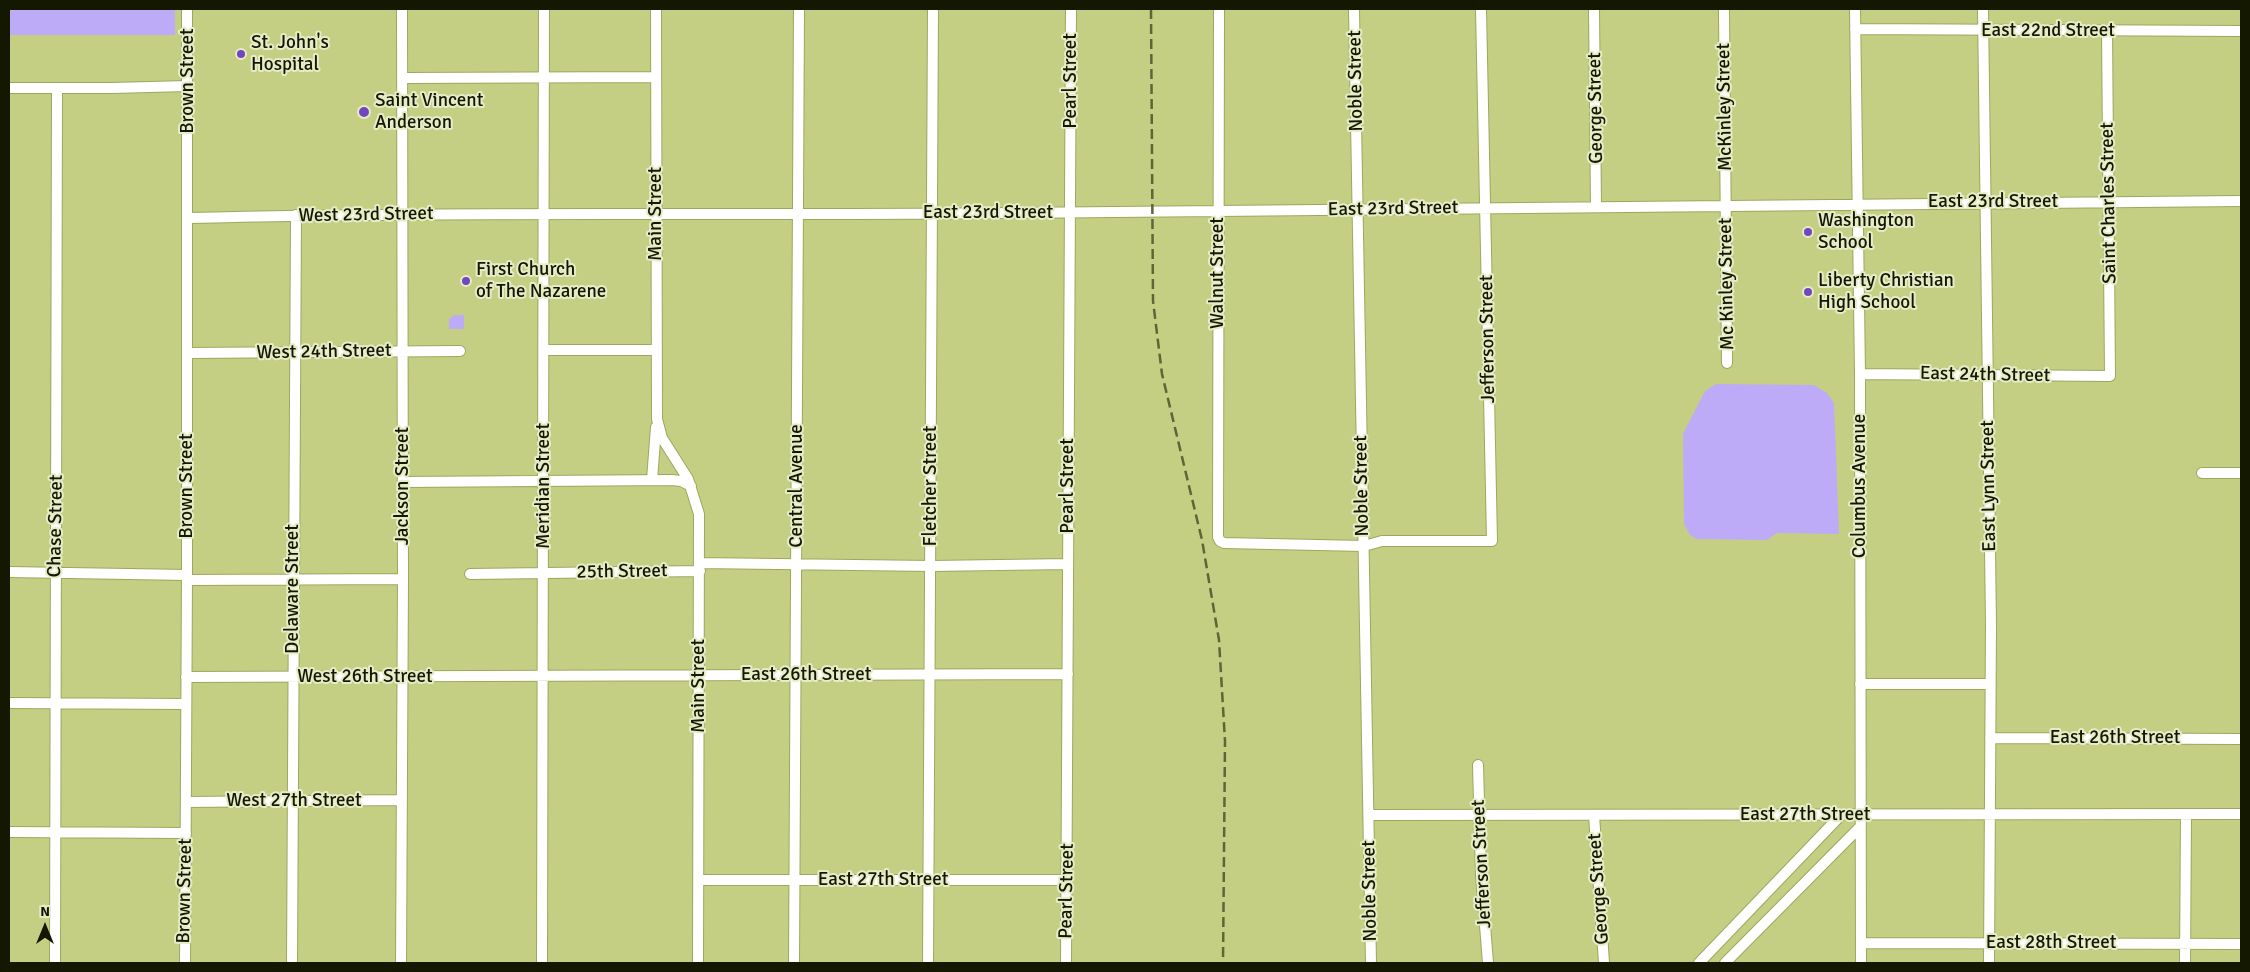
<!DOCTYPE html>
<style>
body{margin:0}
#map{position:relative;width:2250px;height:972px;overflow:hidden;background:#c4cf83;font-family:Signika,sans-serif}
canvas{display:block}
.frame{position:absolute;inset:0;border:10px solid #151800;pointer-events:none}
.north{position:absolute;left:20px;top:902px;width:50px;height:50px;-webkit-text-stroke:4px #e6ecc7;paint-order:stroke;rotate:0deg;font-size:14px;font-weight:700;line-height:20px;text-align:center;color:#151800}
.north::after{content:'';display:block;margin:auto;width:18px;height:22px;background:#151800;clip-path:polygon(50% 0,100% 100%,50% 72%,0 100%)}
</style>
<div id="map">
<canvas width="2250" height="972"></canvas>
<div class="frame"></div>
<div class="north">N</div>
</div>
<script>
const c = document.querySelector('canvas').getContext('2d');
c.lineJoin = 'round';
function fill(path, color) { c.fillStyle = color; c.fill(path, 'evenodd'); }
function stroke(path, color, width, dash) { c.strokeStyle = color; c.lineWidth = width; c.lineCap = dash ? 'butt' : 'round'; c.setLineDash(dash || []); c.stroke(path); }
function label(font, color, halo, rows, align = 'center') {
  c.font = font + ' Signika,sans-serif'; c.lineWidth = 4; c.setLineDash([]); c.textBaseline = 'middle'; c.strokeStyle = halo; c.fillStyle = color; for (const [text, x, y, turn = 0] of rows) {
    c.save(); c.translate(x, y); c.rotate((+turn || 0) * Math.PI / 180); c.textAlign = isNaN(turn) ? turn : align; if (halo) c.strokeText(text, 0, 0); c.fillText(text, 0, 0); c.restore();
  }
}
fill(new Path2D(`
 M9,9H175V35H9Z
 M454,315H464V329H449V319Z
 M1716,384L1814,385L1827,393L1834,403L1839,534L1777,533L1767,540L1697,539L1690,535L1684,524L1683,434L1705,391Z`), '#beabf8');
const minor = new Path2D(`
 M656,9L657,419L662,438L688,479L699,514L698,963
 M1219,9L1218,537L1220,541L1224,543L1364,546L1382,541H1492L1481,9
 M1354,9L1371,963
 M1594,9L1596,207
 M1724,9L1727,363
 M1855,9L1860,374L1861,963
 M1983,9L1991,625L1989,963
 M1855,29L2241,31
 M403,78L656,77
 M9,88H112L188,86
 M188,218C460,211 731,216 1003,213C1416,209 1829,202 2241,201
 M544,350H657
 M187,353L460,351
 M1860,374L2110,376L2107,31
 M2202,473H2241
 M652,480L656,427
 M403,482L672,480L681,481L691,486
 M700,563L931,566L1068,564
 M9,572L187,575
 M470,574L700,571
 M187,580L403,579
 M186,677L1068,674
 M1860,684H1990
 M9,703L186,704
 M1990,738L2241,739
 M1478,765L1481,875L1488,963
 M186,802L402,800
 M1369,815L2241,814
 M1594,815L1604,963
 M9,832L186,833
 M699,880H1067
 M1861,943L2241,944
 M55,963L57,89
 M185,963L187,575V9
 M292,963L296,215
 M401,963L403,579L402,9
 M542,963L544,9
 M794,963L799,9
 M928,963L933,9
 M1066,963L1071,9
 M1699,963L1841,815
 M1725,963L1860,827
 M2185,963L2186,814`);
stroke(minor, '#9ea85d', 12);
stroke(minor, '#fff', 10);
stroke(new Path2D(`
 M1151,9L1153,301L1162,374L1202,540L1219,640L1225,741L1223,963`), '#5f6537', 2.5, [10, 5]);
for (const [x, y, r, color] of [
 [241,54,5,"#7047bf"],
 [364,112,6,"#7047bf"],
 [1808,232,5,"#7047bf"],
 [466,281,5,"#7047bf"],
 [1808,292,5,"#7047bf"]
]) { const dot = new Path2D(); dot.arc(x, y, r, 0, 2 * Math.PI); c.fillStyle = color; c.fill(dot); stroke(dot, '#e6ecc7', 2); }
label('19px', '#151800', '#e6ecc7', [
 ["East 22nd Street",2048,31],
 ["Brown Street",188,81,-90],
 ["Pearl Street",1071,81,-90],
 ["Noble Street",1356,81,-91],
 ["McKinley Street",1725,107,-91],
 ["George Street",1596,108,-91],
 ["East 23rd Street",1993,202],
 ["Saint Charles Street",2109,203,-91],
 ["East 23rd Street",1393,209,-1],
 ["East 23rd Street",988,213],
 ["Main Street",656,214,-90],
 ["West 23rd Street",366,215,-1],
 ["Walnut Street",1218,273,-90],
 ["Mc Kinley Street",1727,284,-91],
 ["Jefferson Street",1488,339,-91],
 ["West 24th Street",324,352,-1],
 ["East 24th Street",1985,375,1],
 ["Brown Street",187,486,-90],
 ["Jackson Street",403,486,-90],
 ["Meridian Street",544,486,-90],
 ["Central Avenue",797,486,-90],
 ["Fletcher Street",931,486,-90],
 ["Pearl Street",1068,486,-90],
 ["Noble Street",1362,486,-91],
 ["Columbus Avenue",1860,486,-90],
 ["East Lynn Street",1989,486,-91],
 ["Chase Street",56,526,-89],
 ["25th Street",622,572,-1],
 ["Delaware Street",293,589,-90],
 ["East 26th Street",806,675],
 ["West 26th Street",365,677],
 ["Main Street",699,686,-90],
 ["East 26th Street",2115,738],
 ["West 27th Street",294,801],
 ["East 27th Street",1805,815],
 ["Jefferson Street",1482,864,-93],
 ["East 27th Street",883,880],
 ["George Street",1599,889,-94],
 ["Brown Street",185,891,-89],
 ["Pearl Street",1067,891,-89],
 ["Noble Street",1370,891,-91],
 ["East 28th Street",2051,943]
]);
label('19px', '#151800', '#e6ecc7', [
 ["St. John's",251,43],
 ["Hospital",251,65],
 ["Saint Vincent",375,101],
 ["Anderson",375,123],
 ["Washington",1818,221],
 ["School",1818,243],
 ["First Church",476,270],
 ["of The Nazarene",476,292],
 ["Liberty Christian",1818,281],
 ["High School",1818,303]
], 'left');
</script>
